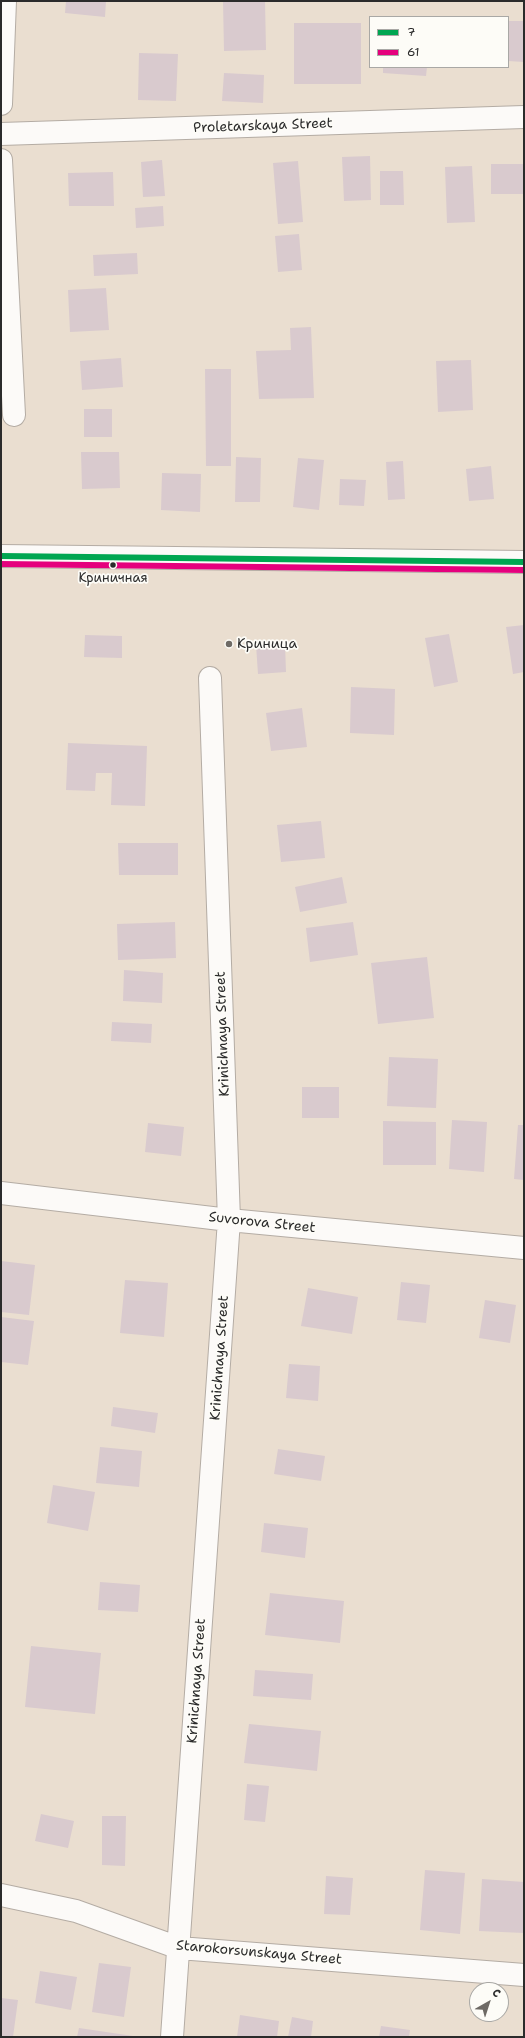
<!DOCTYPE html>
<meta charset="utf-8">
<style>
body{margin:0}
#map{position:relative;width:525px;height:2038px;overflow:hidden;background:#eaded0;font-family:"Shantell Sans",sans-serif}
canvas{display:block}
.frame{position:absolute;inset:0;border:2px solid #2b2b2b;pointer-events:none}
.legend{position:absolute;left:369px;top:16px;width:140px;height:52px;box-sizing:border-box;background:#fdfcf7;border:1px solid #a9a8a5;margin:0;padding:5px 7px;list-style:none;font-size:12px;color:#2b2b2b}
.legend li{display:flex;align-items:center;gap:8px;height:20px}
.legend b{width:20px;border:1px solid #a9a8a5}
.north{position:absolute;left:469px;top:1982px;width:40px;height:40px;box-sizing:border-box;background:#fdfcf7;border:1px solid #a9a8a5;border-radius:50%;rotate:39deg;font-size:11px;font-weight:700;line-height:16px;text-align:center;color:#2b2b2b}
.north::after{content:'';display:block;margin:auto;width:14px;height:18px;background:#6e6a65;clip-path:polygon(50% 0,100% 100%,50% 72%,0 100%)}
</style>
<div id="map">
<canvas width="525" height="2038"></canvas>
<div class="frame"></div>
<ul class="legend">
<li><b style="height:5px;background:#00a651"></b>7</li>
<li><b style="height:5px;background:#e5007d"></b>61</li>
</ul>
<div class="north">С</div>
</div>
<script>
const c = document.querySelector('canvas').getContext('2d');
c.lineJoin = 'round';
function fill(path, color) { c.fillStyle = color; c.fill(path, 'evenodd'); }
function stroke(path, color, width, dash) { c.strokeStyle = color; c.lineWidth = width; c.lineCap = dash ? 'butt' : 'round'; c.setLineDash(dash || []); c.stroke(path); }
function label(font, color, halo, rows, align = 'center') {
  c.font = font + ' "Shantell Sans",sans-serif'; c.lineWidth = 3.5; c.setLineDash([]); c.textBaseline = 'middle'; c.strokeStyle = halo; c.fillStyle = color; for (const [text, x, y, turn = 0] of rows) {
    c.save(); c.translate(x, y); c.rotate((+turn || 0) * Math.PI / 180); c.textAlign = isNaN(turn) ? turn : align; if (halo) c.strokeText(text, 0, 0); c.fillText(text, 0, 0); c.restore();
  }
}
fill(new Path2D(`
 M66,1H106L105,17L65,13Z
 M223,1H265L266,50L224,51Z
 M508,21H524V62L508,61Z
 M294,23H361V84H294Z
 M139,53L178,54L176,101L138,100Z
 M383,67H427L426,76L383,73Z
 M224,73L264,75L263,103L222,101Z
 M370,156L371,200L344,201L342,157Z
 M162,160L165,196L143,197L141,162Z
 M298,161L303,222L278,224L273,163Z
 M491,164H524V194H491Z
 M472,166L475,222L447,223L445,167Z
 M380,171H403L404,205H380Z
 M113,172L114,206H69L68,173Z
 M163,206L164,226L136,228L135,208Z
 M299,234L302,270L278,272L275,236Z
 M137,253L138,274L94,276L93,255Z
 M106,288L109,330L70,332L68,290Z
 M311,327L314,398L259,399L256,351L291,350L290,328Z
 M121,358L123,387L82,390L80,361Z
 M471,360L473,410L438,412L436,361Z
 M205,369H231V466H206Z
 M84,409H112V437H84Z
 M81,452H119L120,488L82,489Z
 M236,457L261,458L260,502H235Z
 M298,458L324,460L319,510L293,507Z
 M403,461L405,499L388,500L386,462Z
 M491,466L494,499L469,501L466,469Z
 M162,473L201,474L200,512L161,510Z
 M340,479L366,480L364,506L339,505Z
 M524,625V672L513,674L506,627Z
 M449,634L458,682L434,687L425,638Z
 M85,635L122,636V658L84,657Z
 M285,644L286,672L258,674L256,645Z
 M351,687L395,689L394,735L350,733Z
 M302,708L307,747L271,751L266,713Z
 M68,743L147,746L145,806L111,805L112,773H96L95,791L66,790Z
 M321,821L325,858L281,862L277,825Z
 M118,843H178V875H119Z
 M342,877L347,903L300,912L295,887Z
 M175,922L176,958L118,960L117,924Z
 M353,922L358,955L310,962L306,928Z
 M427,957L434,1018L378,1024L371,963Z
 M124,970L163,973L162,1003L123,1001Z
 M112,1022L152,1024L151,1043L111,1041Z
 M389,1057L438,1059L436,1108L387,1106Z
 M302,1087H339V1118H302Z
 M452,1120L487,1122L484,1172L449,1169Z
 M383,1121L436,1122V1165H383Z
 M148,1123L184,1127L181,1156L145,1152Z
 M518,1125H524V1180L514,1179Z
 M1,1261L35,1265L29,1315L1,1312Z
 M125,1280L168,1283L164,1337L120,1333Z
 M401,1282L430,1285L426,1323L397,1320Z
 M308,1288L358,1297L352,1334L301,1326Z
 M485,1300L516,1305L510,1343L479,1338Z
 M1,1317L34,1321L28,1365L1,1362Z
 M289,1364L320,1366L318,1401L286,1398Z
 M113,1407L158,1413L155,1433L111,1426Z
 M100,1447L142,1451L139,1487L96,1483Z
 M278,1449L325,1456L321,1481L274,1474Z
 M53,1485L95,1492L88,1531L47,1523Z
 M264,1523L308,1528L305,1558L261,1552Z
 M100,1582L140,1585L138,1612L98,1610Z
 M270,1593L344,1601L340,1643L265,1635Z
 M31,1646L101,1653L95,1714L25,1707Z
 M255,1670L313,1674L311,1700L253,1696Z
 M249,1724L321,1731L317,1771L244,1763Z
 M247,1784L269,1786L265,1822L244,1820Z
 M41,1814L74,1821L68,1848L35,1841Z
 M102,1816H126L125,1866L102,1865Z
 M425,1870L465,1873L460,1934L420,1930Z
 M326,1876L353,1878L350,1915L324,1914Z
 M482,1879L524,1882V1933L479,1931Z
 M99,1963L131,1967L124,2017L92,2012Z
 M40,1971L77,1977L71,2010L35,2003Z
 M1,1998L18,2000L13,2037H1Z
 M240,2015L279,2021L277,2037H237Z
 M292,2017L313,2021L311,2037H288Z
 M381,2026L410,2030L409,2037H379Z
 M79,2028L133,2036V2037H77Z`), '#d9cace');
const minor = new Path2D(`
 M1,104L5,1
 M1,134L524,117
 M1,160L14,415
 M1,1193L229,1220L524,1248
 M1,1895L76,1911L179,1948L524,1975
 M172,2037L229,1220L210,678`);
const secondary = new Path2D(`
 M1,556L524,562`);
stroke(minor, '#b4aca4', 24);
stroke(secondary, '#b4aca4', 24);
stroke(minor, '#fcfaf8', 22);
stroke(secondary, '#fcfaf8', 22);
stroke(new Path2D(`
 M1,556L524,562`), '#00a651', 6);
stroke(new Path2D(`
 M1,564L524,570`), '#e5007d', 6);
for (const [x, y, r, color] of [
 [113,565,3.5,"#2b2b2b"],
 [229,644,4,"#6e6a65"]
]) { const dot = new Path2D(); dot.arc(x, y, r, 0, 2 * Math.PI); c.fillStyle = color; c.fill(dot); stroke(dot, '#fdfcf7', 1.5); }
label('13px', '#2b2b2b', '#fdfcf7', [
 ["Криничная",113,579]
]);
label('14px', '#2b2b2b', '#fdfcf7', [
 ["Proletarskaya Street",263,126,-2],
 ["Krinichnaya Street",223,1034,-92],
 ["Suvorova Street",262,1223,6],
 ["Krinichnaya Street",220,1358,-86],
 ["Krinichnaya Street",197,1681,-86],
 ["Starokorsunskaya Street",259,1953,5]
]);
label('14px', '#2b2b2b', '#fdfcf7', [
 ["Криница",237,644]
], 'left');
</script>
